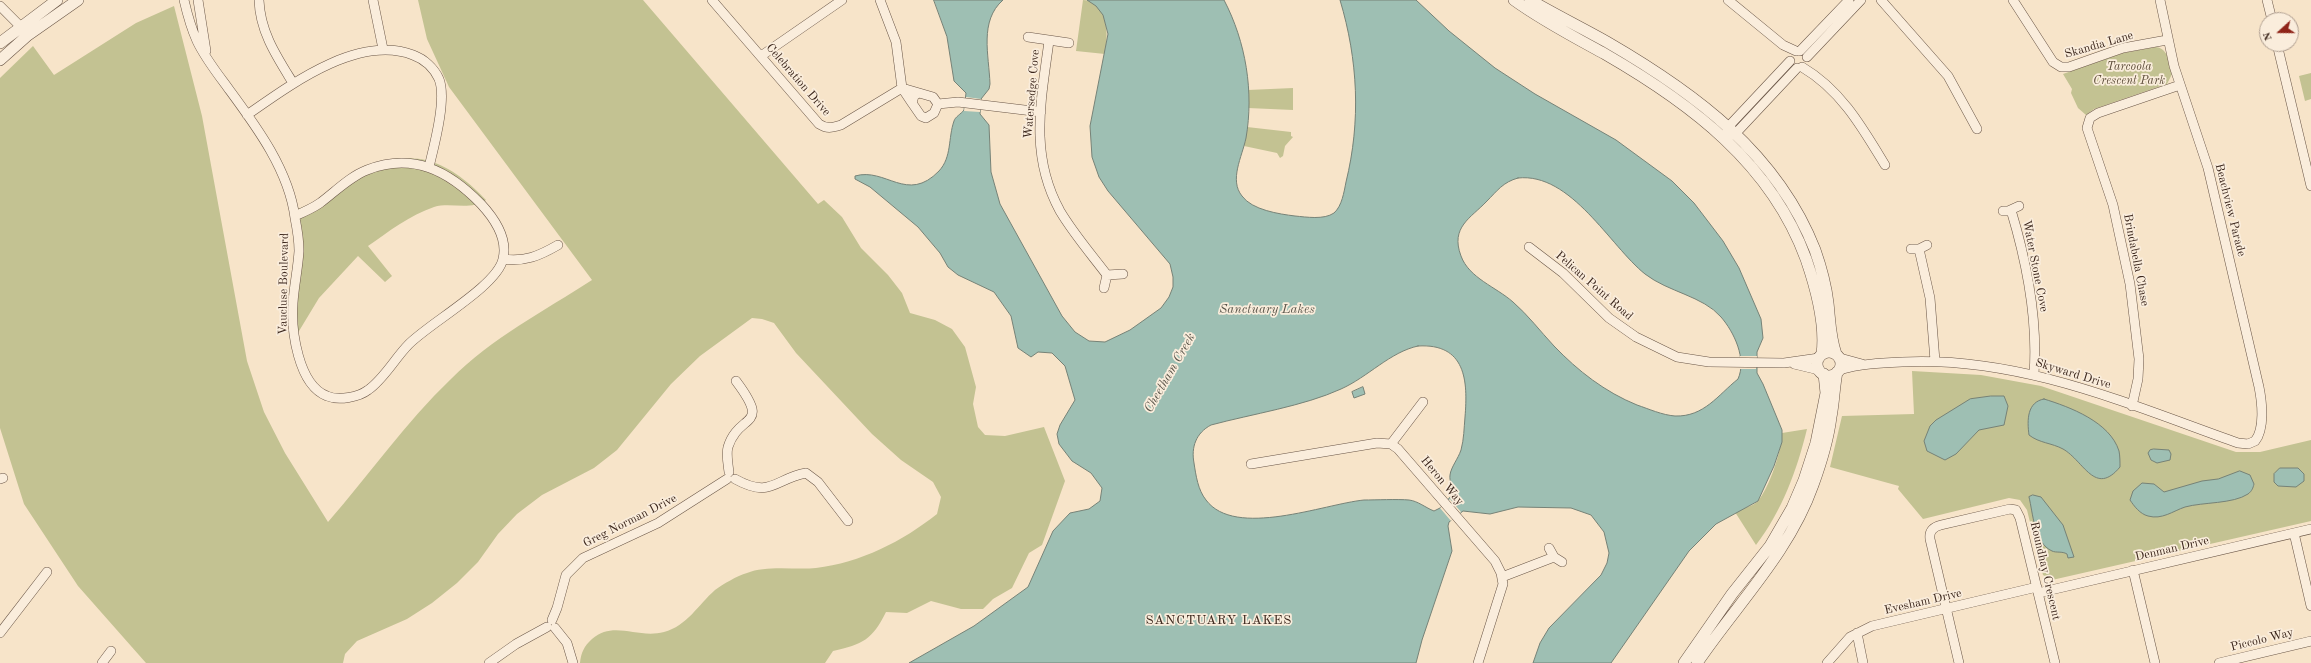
<!DOCTYPE html>
<style>
body{margin:0}
#map{position:relative;width:2311px;height:663px;overflow:hidden;background:#f7e4c9;font-family:"Old Standard TT",serif}
canvas{display:block}
.north{position:absolute;left:2259px;top:12px;width:40px;height:40px;box-sizing:border-box;background:#faeddc;border:1px solid #ae9d8f;border-radius:50%;rotate:249deg;font-size:11px;font-weight:700;line-height:16px;text-align:center;color:#3b261c}
.north::after{content:'';display:block;margin:auto;width:14px;height:18px;background:#8f2418;clip-path:polygon(50% 0,100% 100%,50% 72%,0 100%)}
</style>
<div id="map">
<canvas width="2311" height="663"></canvas>
<div class="north">N</div>
</div>
<script>
const c = document.querySelector('canvas').getContext('2d');
c.lineJoin = 'round';
function fill(path, color) { c.fillStyle = color; c.fill(path, 'evenodd'); }
function stroke(path, color, width, dash) { c.strokeStyle = color; c.lineWidth = width; c.lineCap = dash ? 'butt' : 'round'; c.setLineDash(dash || []); c.stroke(path); }
function label(font, color, halo, rows, align = 'center') {
  c.font = font + ' "Old Standard TT",serif'; c.lineWidth = 3.5; c.setLineDash([]); c.textBaseline = 'middle'; c.strokeStyle = halo; c.fillStyle = color; for (const [text, x, y, turn = 0] of rows) {
    c.save(); c.translate(x, y); c.rotate((+turn || 0) * Math.PI / 180); c.textAlign = isNaN(turn) ? turn : align; if (halo) c.strokeText(text, 0, 0); c.fillText(text, 0, 0); c.restore();
  }
}
fill(new Path2D(`
 M418,0H643L818,204L824,200L842,217L861,248L888,275L902,293L910,313L935,320L952,329L965,347L976,387L973,404L978,427L985,435L1005,436L1044,427L1065,481L1042,545L1029,553L1012,588L993,599L983,609H961L931,601L907,613L886,612C872,640 863,644 833,651L825,663H580C581,653 584,646 592,639C614,620 637,639 664,632C687,626 698,605 715,590C723,584 737,576 747,573C766,565 795,570 816,568C860,563 903,541 937,514L941,497L933,482L901,460L872,434L796,353L774,323L762,319L752,318L700,356L671,384L617,450L594,468L542,495L517,514L498,534L478,562L457,583L432,603L407,619L357,641L345,654L343,663H146L78,586L24,504L0,428V78L33,46L54,75L136,23L174,6L202,116L247,361L264,412L285,453L328,522C369,475 405,423 451,379C492,338 544,311 592,280L449,87L427,39Z
 M1083,0C1110,0 1108,37 1105,54L1076,51Z
 M2156,47C2169,49 2169,63 2172,74L2167,84L2094,109L2086,115L2078,108L2071,93L2072,89L2063,74L2123,53Z
 M2311,73V99L2305,101L2299,76Z
 M1293,88V110L1248,108V90Z
 M1247,127L1291,132V136L1293,137L1285,146L1283,156L1280,158L1277,153L1244,146Z
 M398,158C408,158 420,158 429,161C451,167 471,184 486,200C470,211 451,202 434,207C410,215 388,232 368,246L392,276L385,282L358,256L319,298L296,336L299,250L295,210L318,201L364,166Z
 M1912,371L1981,375L2041,386L2236,452H2260L2311,440V521L2052,580L2043,575L2027,510L2020,500L2009,498L1923,519L1898,489L1899,486L1830,467L1842,416L1914,414Z
 M1807,429C1797,470 1782,511 1756,545L1735,512C1742,508 1752,507 1758,501C1769,488 1782,450 1782,433Z`), '#c3c292');
const water = new Path2D(`
 M934,0H1003C979,21 989,55 990,84L989,89L981,99L980,114L989,125L991,172L1000,204L1062,316L1075,332L1089,341L1105,342L1130,330L1161,308L1169,297L1173,287V277L1170,264L1108,191L1099,177L1092,157L1090,126L1108,34L1103,15L1096,6L1087,0H1224C1246,42 1254,92 1246,138C1242,157 1229,180 1242,196C1252,210 1279,214 1295,216C1306,217 1324,220 1334,213C1342,206 1344,192 1346,182C1361,121 1358,60 1340,0H1416L1449,31L1495,68L1535,94L1616,140L1672,181L1694,203L1723,241L1739,268L1761,319L1763,338L1757,352V373L1763,384L1782,430V442L1774,466L1758,501L1716,524L1689,551L1611,663H1533L1540,643L1549,628L1601,575L1607,563L1609,553L1604,532L1591,515L1571,508L1518,507L1490,514L1463,511L1449,522L1448,526L1452,551L1422,640L1416,663H909L974,626L1028,587L1053,531L1070,513L1089,509L1100,501L1102,488L1091,473L1072,461L1059,444L1057,434L1060,425L1075,400L1065,366L1052,353L1038,352L1031,357L1018,348L1011,316L994,292L958,275L948,267L940,253L918,227L870,187L855,179V176C886,167 907,204 939,171C952,157 948,138 954,121C955,117 961,114 964,110L966,93L954,81L947,37ZM1518,178C1571,172 1610,246 1645,274C1668,292 1703,296 1721,317C1734,332 1747,359 1738,379C1718,395 1704,417 1675,416C1662,415 1649,409 1637,405C1605,392 1578,371 1554,346C1540,331 1528,315 1513,302C1496,287 1469,278 1461,256C1450,227 1471,218 1487,201C1497,191 1503,182 1518,178ZM1418,346C1466,343 1468,381 1465,417C1464,428 1464,439 1461,450C1458,459 1451,467 1450,475C1449,481 1453,488 1454,493L1440,508L1434,511C1426,508 1418,501 1409,500C1398,499 1375,500 1364,500C1324,504 1235,539 1206,500C1198,490 1196,476 1194,463C1191,447 1196,433 1211,425C1252,414 1304,406 1341,389C1368,377 1390,352 1418,346Z
 M1363,387L1365,394L1354,398L1352,392Z
 M1991,396H2004L2008,406L2004,425L1979,430L1956,454L1945,460L1927,451L1924,441L1930,426L1936,420L1970,399Z
 M2044,399C2070,407 2110,422 2119,451C2120,456 2120,462 2120,467C2095,497 2084,461 2063,449C2052,443 2039,443 2029,435C2027,420 2027,402 2044,399Z
 M2154,449L2169,450L2171,454L2170,460L2157,463L2151,460L2148,453L2150,450Z
 M2280,468H2298L2304,474V481L2296,487L2278,486L2274,482V474Z
 M2240,471L2250,475L2254,484C2253,488 2252,491 2248,494C2233,504 2203,502 2185,507C2173,511 2162,520 2148,516C2140,514 2134,506 2130,500L2133,491L2142,483L2154,484L2164,492L2202,481L2218,479Z
 M2033,495L2041,497L2063,525L2074,557L2068,558L2067,554C2062,551 2056,553 2052,551C2034,543 2033,513 2029,497Z`);
fill(water, '#9ebfb3');
stroke(water, '#768277', 1);
fill(new Path2D(`
 M966,97L981,99L980,112L964,111Z
 M1740,356H1757L1756,369H1740Z
 M1450,499L1461,512L1451,521L1440,508Z`), '#f7e4c9');
const minor = new Path2D(`
 M184,0C187,13 191,28 197,41C205,58 217,73 228,88C256,126 289,170 295,218C297,228 299,240 299,251C298,268 294,286 293,303C291,330 298,385 327,396C339,401 359,397 368,390C384,379 395,358 409,344C431,322 497,286 503,259C508,238 494,218 481,204C449,171 413,152 367,170C349,177 335,192 320,203C313,208 304,212 295,216
 M198,0L206,51
 M259,0C260,32 277,57 293,83
 M373,0L383,49
 M712,0L819,124C827,129 831,128 841,125L902,88
 M880,0L896,42L902,88L912,103
 M1728,0L1783,45L1796,51
 M1881,0L1948,76L1977,129
 M2013,0L2053,62L2061,67H2069L2123,48L2167,40
 M2267,0L2272,20
 M0,6L26,32
 M1028,37L1069,43
 M1049,41C1041,101 1029,155 1060,211C1073,233 1091,254 1107,275
 M2277,44L2311,186
 M1800,51L1849,0
 M761,56L842,0
 M1807,57L1861,0
 M1802,67C1841,90 1862,127 1885,165
 M902,88L933,97L938,104L934,113L926,118L921,116L912,103L914,96L917,94
 M938,104L958,102L1041,112
 M247,115C290,85 358,34 413,55C424,59 434,68 439,79C447,99 434,146 429,167
 M1726,134L1729,126L1790,61
 M1729,136L1736,133L1797,68
 M2011,210C2027,263 2038,319 2034,374
 M2003,211H2008L2019,206
 M1529,247L1563,273L1609,318L1636,337L1677,357L1709,362L1784,363L1819,358
 M1911,249H1919L1927,245
 M1919,249L1930,298L1935,361
 M503,259C525,262 539,256 558,245
 M1104,288L1107,275L1123,274
 M1840,358L1862,364
 M1794,364L1819,370
 M1839,370C1860,364 1880,363 1902,362C2020,356 2128,404 2238,443L2248,444L2255,441C2265,429 2262,402 2259,387L2208,168L2174,66L2160,0
 M2132,406L2138,379L2139,359L2130,284L2113,205L2087,128L2090,118L2098,113L2180,85
 M1391,444L1423,402
 M1251,464L1377,443L1391,444L1398,449L1495,561L1501,573L1503,584L1478,663
 M729,472C728,464 726,454 728,447C739,412 772,429 736,381
 M0,479L3,478
 M735,479C771,499 774,479 806,473L818,482L848,521
 M2294,533L2311,606
 M1549,548L1554,557L1562,562
 M2133,570L2155,663
 M1502,577L1554,557
 M2038,593L2311,529
 M552,620L557,608L566,575L583,558L658,523L727,479
 M555,628L567,643L573,663
 M0,633L47,572
 M1857,633L1863,663
 M102,663L111,651
 M489,663L516,644L547,627
 M1827,663L1850,637L1872,626L2037,587
 M1959,663L1930,539C1929,531 1933,527 1941,525L2010,509L2016,510L2020,518L2055,663
 M2219,663L2311,641`);
const tertiary = new Path2D(`
 M1514,0C1543,21 1574,37 1605,54C1690,103 1771,163 1806,259C1816,288 1826,324 1822,354
 M1530,0C1556,15 1582,28 1607,42C1695,93 1777,153 1815,250C1821,267 1826,286 1828,303C1830,321 1830,337 1836,354
 M0,43L57,0
 M0,60L28,35L78,0
 M1817 364a12 12 0 1 1 24 0a12 12 0 1 1-24 0Z
 M1684,663L1732,594L1770,546L1792,508L1804,480L1816,443L1826,393L1824,374
 M1697,663C1736,605 1789,553 1813,485C1821,463 1828,441 1831,417C1834,402 1834,387 1837,372`);
stroke(minor, '#6a5647', 10);
stroke(tertiary, '#6a5647', 12);
stroke(minor, '#faeddc', 9);
stroke(tertiary, '#faeddc', 11);
label('12px', '#3b261c', '#faeddc', [
 ["Skandia Lane",2099,45,-16],
 ["Celebration Drive",798,80,49],
 ["Watersedge Cove",1032,94,-85],
 ["Beachview Parade",2230,210,76],
 ["Brindabella Chase",2136,260,79],
 ["Water Stone Cove",2035,266,79],
 ["Vaucluse Boulevard",284,284,-89],
 ["Pelican Point Road",1594,286,41],
 ["Skyward Drive",2073,374,17],
 ["Heron Way",1442,481,50],
 ["Greg Norman Drive",630,521,-27],
 ["Denman Drive",2172,549,-13],
 ["Roundhay Crescent",2045,571,77],
 ["Evesham Drive",1923,602,-13],
 ["Piccolo Way",2262,640,-14]
]);
label('italic 12px', '#5d4d3a', '#faeddc', [
 ["Tarcoola",2129,67],
 ["Crescent Park",2129,81]
]);
label('italic 13px', '#595449', '#faeddc', [
 ["Sanctuary Lakes",1267,310],
 ["Cheetham Creek",1170,373,-60]
]);
c.letterSpacing = '1px';
label('13px', '#3b261c', '#faeddc', [
 ["SANCTUARY LAKES",1219,621]
]);
c.letterSpacing = '0px';
</script>
